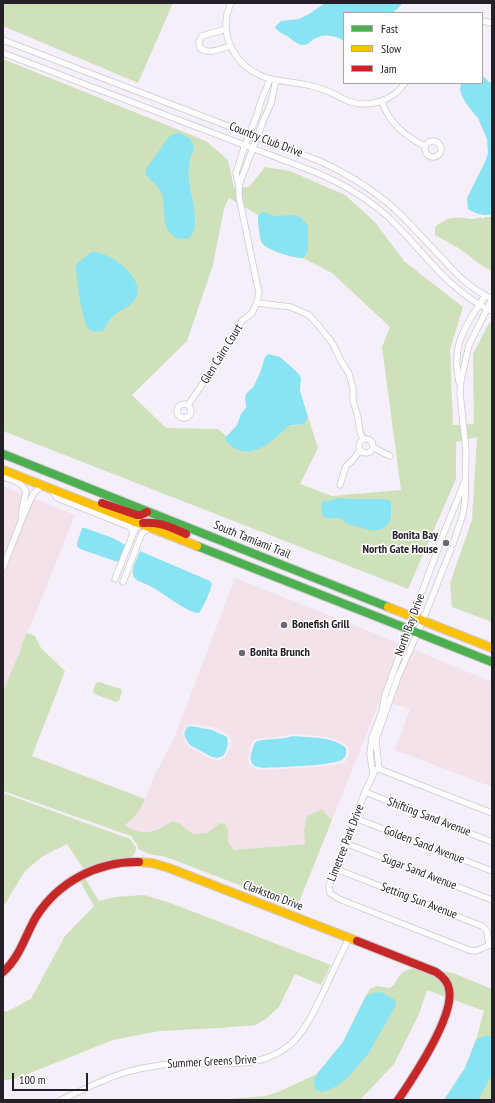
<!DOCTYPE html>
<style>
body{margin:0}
#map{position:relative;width:495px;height:1103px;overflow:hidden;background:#f5eff9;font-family:"PT Sans Narrow",sans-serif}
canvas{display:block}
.frame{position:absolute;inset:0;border:4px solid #252028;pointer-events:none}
.legend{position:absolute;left:343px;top:12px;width:140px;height:72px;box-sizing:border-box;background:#fff;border:1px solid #a8a6a9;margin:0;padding:5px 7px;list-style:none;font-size:12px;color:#252028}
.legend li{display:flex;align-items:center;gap:8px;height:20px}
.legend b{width:20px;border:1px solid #a8a6a9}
.scale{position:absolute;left:12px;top:1073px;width:76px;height:18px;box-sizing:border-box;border:2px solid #252028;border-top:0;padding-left:5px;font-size:12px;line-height:14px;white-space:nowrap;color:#252028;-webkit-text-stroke:3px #fff;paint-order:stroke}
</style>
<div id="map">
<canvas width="495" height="1103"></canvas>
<div class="frame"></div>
<ul class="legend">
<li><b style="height:5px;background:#4caf50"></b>Fast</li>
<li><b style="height:5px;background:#ffc107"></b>Slow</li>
<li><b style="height:5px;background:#c62828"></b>Jam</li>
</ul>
<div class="scale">100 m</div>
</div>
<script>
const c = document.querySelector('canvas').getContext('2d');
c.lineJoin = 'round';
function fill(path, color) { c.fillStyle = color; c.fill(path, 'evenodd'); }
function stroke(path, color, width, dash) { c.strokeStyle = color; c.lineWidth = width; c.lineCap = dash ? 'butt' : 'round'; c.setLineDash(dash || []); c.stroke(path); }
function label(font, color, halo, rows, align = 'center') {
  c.font = font + ' "PT Sans Narrow",sans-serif'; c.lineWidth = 3; c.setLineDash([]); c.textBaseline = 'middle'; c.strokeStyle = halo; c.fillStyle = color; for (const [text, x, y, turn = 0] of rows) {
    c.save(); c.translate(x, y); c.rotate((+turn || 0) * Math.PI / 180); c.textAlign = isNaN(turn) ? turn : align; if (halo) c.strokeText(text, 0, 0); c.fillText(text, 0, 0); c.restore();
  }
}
fill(new Path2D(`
 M3,486L75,515L33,620L21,646L22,647L3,691Z
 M235,578L359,627L492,682V787L395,750L410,709L380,700L332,820L322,809L304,832L305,844L234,850L228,842V830L213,828L207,833L193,834L185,828L180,824L160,828L150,832L141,833L127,828L125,825L131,820L145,801L153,778L173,741ZM191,724L213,727L229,735L231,741L230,747L225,757L219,760L211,759L189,747L185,742L182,733L185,726ZM293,734L328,737L337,740L344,743L348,747L349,752L348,756L345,762L339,764L317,767L263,770L256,769L250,765L248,760L251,744L254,740L262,738H271Z`), '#f3e2ea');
fill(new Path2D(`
 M3,3H173L138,83L3,26Z
 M3,59L206,141L228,160L234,188L249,187L265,167L290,171L345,195L375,222L404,261L463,307L450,350L453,425L474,424L473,354L489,323H492V622L452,607L450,583L472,520L477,437L456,442V479L408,589L3,431ZM229,198L258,215L261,242L267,247L289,256L303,258L332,273L390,327L382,347L401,490L332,496L300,484L318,448L308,417L304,424L288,426L281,433L226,441V436L218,429L166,428L132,395L187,341L213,265L224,208Z
 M480,217L483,219L485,217H492V271C481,266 471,257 460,249C452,244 443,240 435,235V227C444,219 453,216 465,218C471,219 474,220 480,217Z
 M27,633L35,636L41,648L65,671L32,756L145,799C141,809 134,818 125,825C128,828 130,829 133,830C150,836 159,829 173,821L180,824L185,828L193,834L207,833L220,823L225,824L228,830V842L234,850L305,844L304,832L307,816L322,809L332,820L297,907L166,857L149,854L138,849V846L131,836L3,791V691L22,647L21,646Z
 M99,682L121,689L122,692L119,701L116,702L94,694L93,691L96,683Z
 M3,793L130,839L136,847L135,853L130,859L114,860L90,866L94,873L85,878L99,901L115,897L144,895L168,902L331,965L321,985L295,974L279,1007L267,1018L256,1025L220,1028L159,1031L113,1040L15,1079L3,1080V1012L8,1011L31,999L65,936L94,906L76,874L83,868L67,844L43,856L25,871L3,907Z
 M416,967L437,970L453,973L492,989V1100H444L465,1068L476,1040L484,1011L427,990L419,1014L394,1064L360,1100H217L265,1096L278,1092L317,1074L343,1042L366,995L370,989L376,986L390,988C397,984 397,976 403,972C407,970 412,969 416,967Z`), '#cfe1bb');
fill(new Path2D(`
 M325,3H403L393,13H344V41C335,35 324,33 314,39C311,41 308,45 304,45C297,45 292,39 287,36C282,33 278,32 275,27L281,21L299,19L309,14Z
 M482,75L489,82L492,83V214C484,217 475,213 468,209L467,198L484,164L488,154L487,139L478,118L468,106L463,98L460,90L461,83H482Z
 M179,133C184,135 191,138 193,144C196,149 192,153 190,158C188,167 188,178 190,188C192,199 201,230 189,238C185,239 180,239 177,238C160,231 166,208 162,194C159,186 151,181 146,175V169L168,138L173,134Z
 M263,212L268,213L274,216L294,215L300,217L308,226V252L303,258C293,258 268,251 262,243C259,238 258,221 258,215Z
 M91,252C104,252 115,259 124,267C133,275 144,290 133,302C128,308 119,310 113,316C110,318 106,327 103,331C97,332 92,333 88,328C82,321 76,276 76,265Z
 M268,354L280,357L298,373L301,378L300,391L308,417L304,424C300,425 293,424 289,426C286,427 283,432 280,434C263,449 244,461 226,441V436L228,435L237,425L241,414L246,408V405L245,398L246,394L254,386L260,373L265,357Z
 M340,498L351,499H386L391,502V517L389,523L384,528L374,531L348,524L340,518H328L323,516L321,510L322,502Z
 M82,528H85L113,538L125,545L118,562L80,549L77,546V543Z
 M140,551L210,581L212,584C209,594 205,604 199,613C187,613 161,591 148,585C142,582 135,581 133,575C131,568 138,557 140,551Z
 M191,726L212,730L227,737C229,744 227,750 223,756L217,758L212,757L190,745L187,741L184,734L187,727Z
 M293,736C310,738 332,736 346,748C346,752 347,756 343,759C336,766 276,767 263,768C258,767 251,766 251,760C250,757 253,744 256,742C261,739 268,740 274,739C281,739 287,738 293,736Z
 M376,992L384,993L395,1000L396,1005L368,1054L349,1076L337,1086L323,1092L315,1090L314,1080L317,1074L343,1042L366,996Z
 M484,1036H492V1074L478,1100H444L465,1068L476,1040Z`), '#88e3f2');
const street = new Path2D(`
 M231,3C217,33 234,65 264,77C279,82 296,82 312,86C319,88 326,90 332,93C338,96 344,100 351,102C371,108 393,100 405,83
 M482,21L492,23
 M226,29L202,36L199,42L200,48C209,55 220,49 230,46
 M3,40L322,162C351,176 378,192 401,215C414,228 427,243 441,257C456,274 471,289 492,299
 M3,53L315,172C341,183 364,196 386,215C421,247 447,291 492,311
 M382,101C388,122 406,137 425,146
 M425 149a8 8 0 1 1 16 0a8 8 0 1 1-16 0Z
 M239,185L262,124L271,103L276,80
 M257,303L291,307L309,315L318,325L333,344L340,359L349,374L353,388V401L358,417L360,432L363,439
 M459,382C451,345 465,326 485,296
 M177 411a7 7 0 1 1 14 0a7 7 0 1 1-14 0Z
 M188,405L221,357L236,330L242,321L252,313L257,302L259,293L239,197V185L237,179L236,173L238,167L245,145L257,115L260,104L270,79
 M359 446a7 7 0 1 1 14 0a7 7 0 1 1-14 0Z
 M374,448L390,456
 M3,477C12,480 23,482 26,492L22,510V517
 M340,485L346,466L352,461L360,450
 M52,490L57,498L130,527L132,530L133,534
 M453,544L463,514L465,500L466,451L460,393L461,380L469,345L492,299
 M3,568L22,519L33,494L43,485
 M115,579L133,534L136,528L141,524
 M123,582L142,533L150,528
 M379,769L375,770L365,792L331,881L329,886L330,893L339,899L469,950L476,951L492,944
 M379,769L376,741L377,736L398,677L423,620L451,549
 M379,769L492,813
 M373,774L370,754L372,738L382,711L385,695L403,646L408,629L447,525L461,491L465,480
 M365,792L492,842
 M355,818L492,871
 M345,843L492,900
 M336,869L482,926L487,931L489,945
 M61,1100C80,1091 100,1081 120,1074C131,1070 143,1068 155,1066C202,1057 258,1078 295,1040C308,1026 315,1009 323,993C331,975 340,956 349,938`);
const fast = new Path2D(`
 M3,454L388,607
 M197,546L492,662`);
const slow = new Path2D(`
 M3,470L197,546
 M388,607L492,648
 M139,862L152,863L169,868L357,941`);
const jam = new Path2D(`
 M102,503L137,515H141L147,512
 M143,523C159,521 172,528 186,534
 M357,941L436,972C442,976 448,981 449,989C455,1015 413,1078 398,1100
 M3,972C20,957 25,936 36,917C58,882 98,861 139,862`);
stroke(street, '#cec9d1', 7);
stroke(fast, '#cec9d1', 10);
stroke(slow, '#cec9d1', 10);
stroke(jam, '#cec9d1', 10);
stroke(street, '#fefdfe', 5.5);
stroke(fast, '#4caf50', 8);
stroke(slow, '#ffc107', 8);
stroke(jam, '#c62828', 8);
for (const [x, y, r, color] of [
 [446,543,4,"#6e6871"],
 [284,625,4,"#6e6871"],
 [242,653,4,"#6e6871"]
]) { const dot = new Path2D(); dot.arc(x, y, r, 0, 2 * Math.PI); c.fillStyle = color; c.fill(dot); stroke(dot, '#fff', 1.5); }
label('12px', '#252028', '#fff', [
 ["Country Club Drive",266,140,21],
 ["Glen Cairn Court",222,354,-58],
 ["South Tamiami Trail",252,540,22],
 ["North Bay Drive",410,625,-70],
 ["Shifting Sand Avenue",429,817,21],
 ["Limetree Park Drive",346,843,-69],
 ["Golden Sand Avenue",424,845,21],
 ["Sugar Sand Avenue",419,872,21],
 ["Clarkston Drive",273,896,21],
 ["Setting Sun Avenue",419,901,21],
 ["Summer Greens Drive",212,1062,-3]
]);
label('bold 12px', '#252028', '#fff', [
 ["Bonita Bay",438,536,"right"],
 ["North Gate House",438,550,"right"],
 ["Bonefish Grill",292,625],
 ["Bonita Brunch",250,653]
], 'left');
</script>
